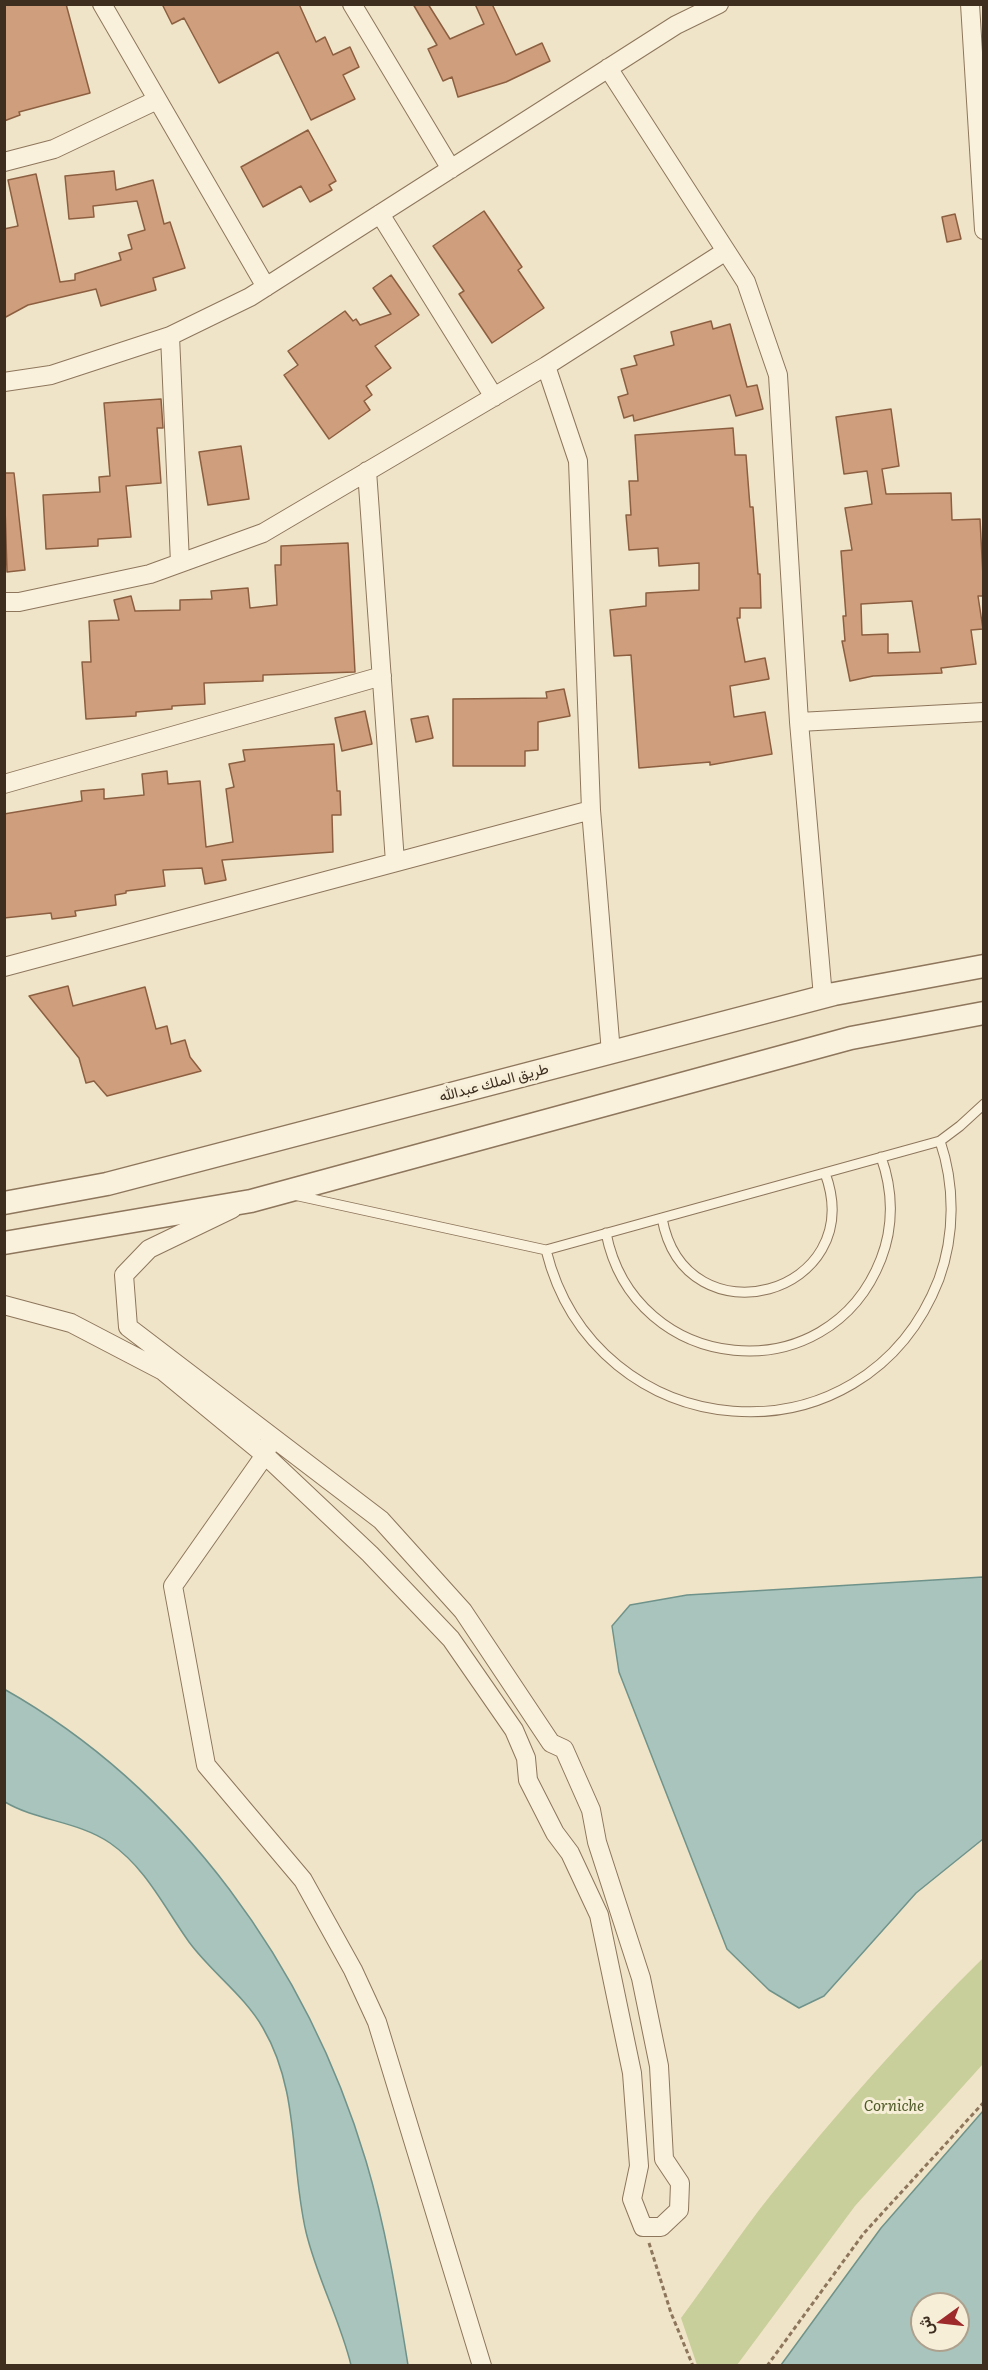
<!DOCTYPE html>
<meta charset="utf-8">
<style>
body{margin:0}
#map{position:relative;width:988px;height:2370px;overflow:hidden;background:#f0e4c8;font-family:Literata,Vazirmatn,serif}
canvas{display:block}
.frame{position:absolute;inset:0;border:6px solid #3d2e20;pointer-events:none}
.north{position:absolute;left:910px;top:2292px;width:60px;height:60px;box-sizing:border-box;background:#f7eed8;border:2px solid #ada18e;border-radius:50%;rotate:255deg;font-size:16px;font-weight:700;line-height:24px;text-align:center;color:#3d2e20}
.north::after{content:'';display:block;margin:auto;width:21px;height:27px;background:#9e2a2b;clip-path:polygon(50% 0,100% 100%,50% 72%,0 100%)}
</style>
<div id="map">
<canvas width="988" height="2370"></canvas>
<div class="frame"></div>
<div class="north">ش</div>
</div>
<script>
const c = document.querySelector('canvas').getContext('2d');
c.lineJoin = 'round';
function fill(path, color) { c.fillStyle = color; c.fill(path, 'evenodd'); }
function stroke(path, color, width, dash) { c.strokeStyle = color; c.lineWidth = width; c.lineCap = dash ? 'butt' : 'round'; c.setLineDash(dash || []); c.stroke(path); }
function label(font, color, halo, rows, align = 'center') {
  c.font = font + ' Literata,Vazirmatn,serif'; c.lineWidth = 6; c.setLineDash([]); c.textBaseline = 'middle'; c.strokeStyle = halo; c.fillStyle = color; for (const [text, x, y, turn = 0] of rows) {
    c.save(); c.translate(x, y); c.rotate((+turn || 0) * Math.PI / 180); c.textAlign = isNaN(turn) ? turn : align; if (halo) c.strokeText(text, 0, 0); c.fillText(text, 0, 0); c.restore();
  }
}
fill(new Path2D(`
 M983,1958V2064L855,2206L737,2365H697L681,2318C711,2278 739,2235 770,2196C837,2113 907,2033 983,1958Z`), '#c9cf9b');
const water = new Path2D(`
 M983,1577V1839L916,1893L824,1996L799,2008L769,1990L727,1949L619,1672L612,1626L630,1605L687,1595Z
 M4,1689C181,1789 308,1967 366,2161C386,2228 397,2297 408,2365H351C340,2320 317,2278 306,2232C290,2164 300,2091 263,2028C245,1996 211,1972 189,1942C164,1907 146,1868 110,1843C78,1821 37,1821 5,1802Z
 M983,2111V2365H781L881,2228ZM922,2304H958V2340H922Z`);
fill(water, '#a9c4bc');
stroke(water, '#6f938a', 1.5);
const building = new Path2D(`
 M4,4H66L90,93L19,112L20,115L4,121Z
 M162,4H299L316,42L325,37L333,55L350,47L359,67L343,75L355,99L311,120L278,52L219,83L184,18L172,24Z
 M413,4H428L450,39L484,24L475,4H492L516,55L542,43L550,61L506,82L458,97L452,77L443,81L428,49L437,45Z
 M308,130L336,181L329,185L332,190L310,202L301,186L263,207L241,167Z
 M114,171L116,190L153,180L164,224L170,222L185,268L153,278L156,290L101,306L96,289L28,305L4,318V229L18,226L8,180L36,174L60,282L75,280V274L121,260L119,253L132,249L128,235L145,230L137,201L93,206L94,217L69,219L65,176Z
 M484,211L522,267L518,270L544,308L492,343L459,294L464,291L433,246Z
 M955,214L961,239L947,242L942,217Z
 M391,275L419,315L375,346L391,368L366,386L372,395L364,401L370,410L329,439L284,375L298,365L288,351L345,311L353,321L356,319L360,325L391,314L373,288Z
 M711,321L713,329L730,324L747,387L757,385L763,409L736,416L730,395L634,421L633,415L624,418L618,397L628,394L621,369L637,365L634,356L674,345L671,332Z
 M161,399L163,428H157L161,483L126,486L131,537L98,539V546L46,549L43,495L100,492L99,477L110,476L104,403Z
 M891,409L899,466L882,469L886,494L951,493L952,520L980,519L984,596H978L983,629L971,630L976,664L941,668L942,673L873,676L850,681L842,641H845L843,616H846L841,551L852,550L845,508L872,504L867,471L844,474L836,417ZM912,601L920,652L888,653V634L862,635L861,604Z
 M733,428L735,455H746L750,507H753L758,574H760L761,608H740V618H737L745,662L765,658L769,679L730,686L734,717L765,712L772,754L710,765V762L639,768L631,655L614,656L610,610L646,606V593L699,590V563L659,566L658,548L629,550L626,515H631L629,481H638L635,435Z
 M241,446L249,499L208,505L199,452Z
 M4,473H14L25,570L7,572Z
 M348,543L355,672L263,675V681L204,683L205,704L172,706V709L136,712V716L86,719L82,662H91L89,621L119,620L114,600L131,596L135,611L180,610V600L212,599L211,591L248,588L250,608L277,605L275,565H281V546Z
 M564,689L570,716L538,722V750L525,751V766H453V699L547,698L546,692Z
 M365,711L372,744L342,751L335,718Z
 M428,716L433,738L416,742L411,719Z
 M334,744L337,791H340L341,815H332L333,852L222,860L226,880L205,884L202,868L163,870L165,886L126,891V893L115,895L116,905L75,911L76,916L52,919L51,913L4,918V814L82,801L81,791L104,789V799L144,795L142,774L167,771L168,784L200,781L206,847L233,842L226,789L234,787L229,764L245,761L243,750Z
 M68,986L73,1006L145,987L156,1029L167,1026L171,1044L185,1040L190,1057L201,1071L107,1096L94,1081L86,1083L79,1058L29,996Z`);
fill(building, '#cf9f7d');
stroke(building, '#8d5f41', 1.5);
const service = new Path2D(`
 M294,1195L546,1250L940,1141L960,1126L984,1104
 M662,1218C685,1345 870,1295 825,1173
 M606,1233C634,1375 828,1395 881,1259C894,1226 893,1190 881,1157
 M546,1250C595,1448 864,1472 939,1279C955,1235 955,1185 940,1141`);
const minor = new Path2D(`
 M102,4L266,287
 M352,4L451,169
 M970,4L984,230
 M608,68L746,282L778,375L799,722L823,997
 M4,162L54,149L157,100
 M380,214L494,397
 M170,336L180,563
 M546,366L578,461L591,810L611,1053
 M4,382L51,375L170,336L250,297L676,25L719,4
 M367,471L395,862
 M4,602H19L150,574L263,533L546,366L726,251
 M799,722L984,712
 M4,784L382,676
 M4,967L591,810
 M4,1305L71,1323L163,1371L265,1455L370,1554L451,1639L514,1730L526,1758L528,1780L555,1833L570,1853L599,1915L632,2073L639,2166L632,2199L643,2227H661L679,2210L680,2183L664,2159L659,2066L641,1978L597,1842L591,1810L564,1749L551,1743L463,1611L381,1520L128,1327L124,1275L149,1249L232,1209
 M269,1444L265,1455L173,1586L206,1765L303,1880L353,1970L377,2022L482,2366`);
const tertiary = new Path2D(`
 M4,1203L107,1184L834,994L984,966
 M4,1243L251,1201L851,1038L984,1013`);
stroke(service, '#8d765c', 11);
stroke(minor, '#8d765c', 20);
stroke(tertiary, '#8d765c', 25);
stroke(new Path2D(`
 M649,2243L671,2313L693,2366
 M767,2366L864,2233L984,2102`), '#8d765c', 3, [4.5, 3]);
stroke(service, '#faf1dc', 9);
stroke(minor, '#faf1dc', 18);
stroke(tertiary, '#faf1dc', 22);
label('15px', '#3d2e20', '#f7eed8', [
 ["طريق الملك عبدالله",494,1083,-15]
]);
label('italic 15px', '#4d5a26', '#f7eed8', [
 ["Corniche",894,2107]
]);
</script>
